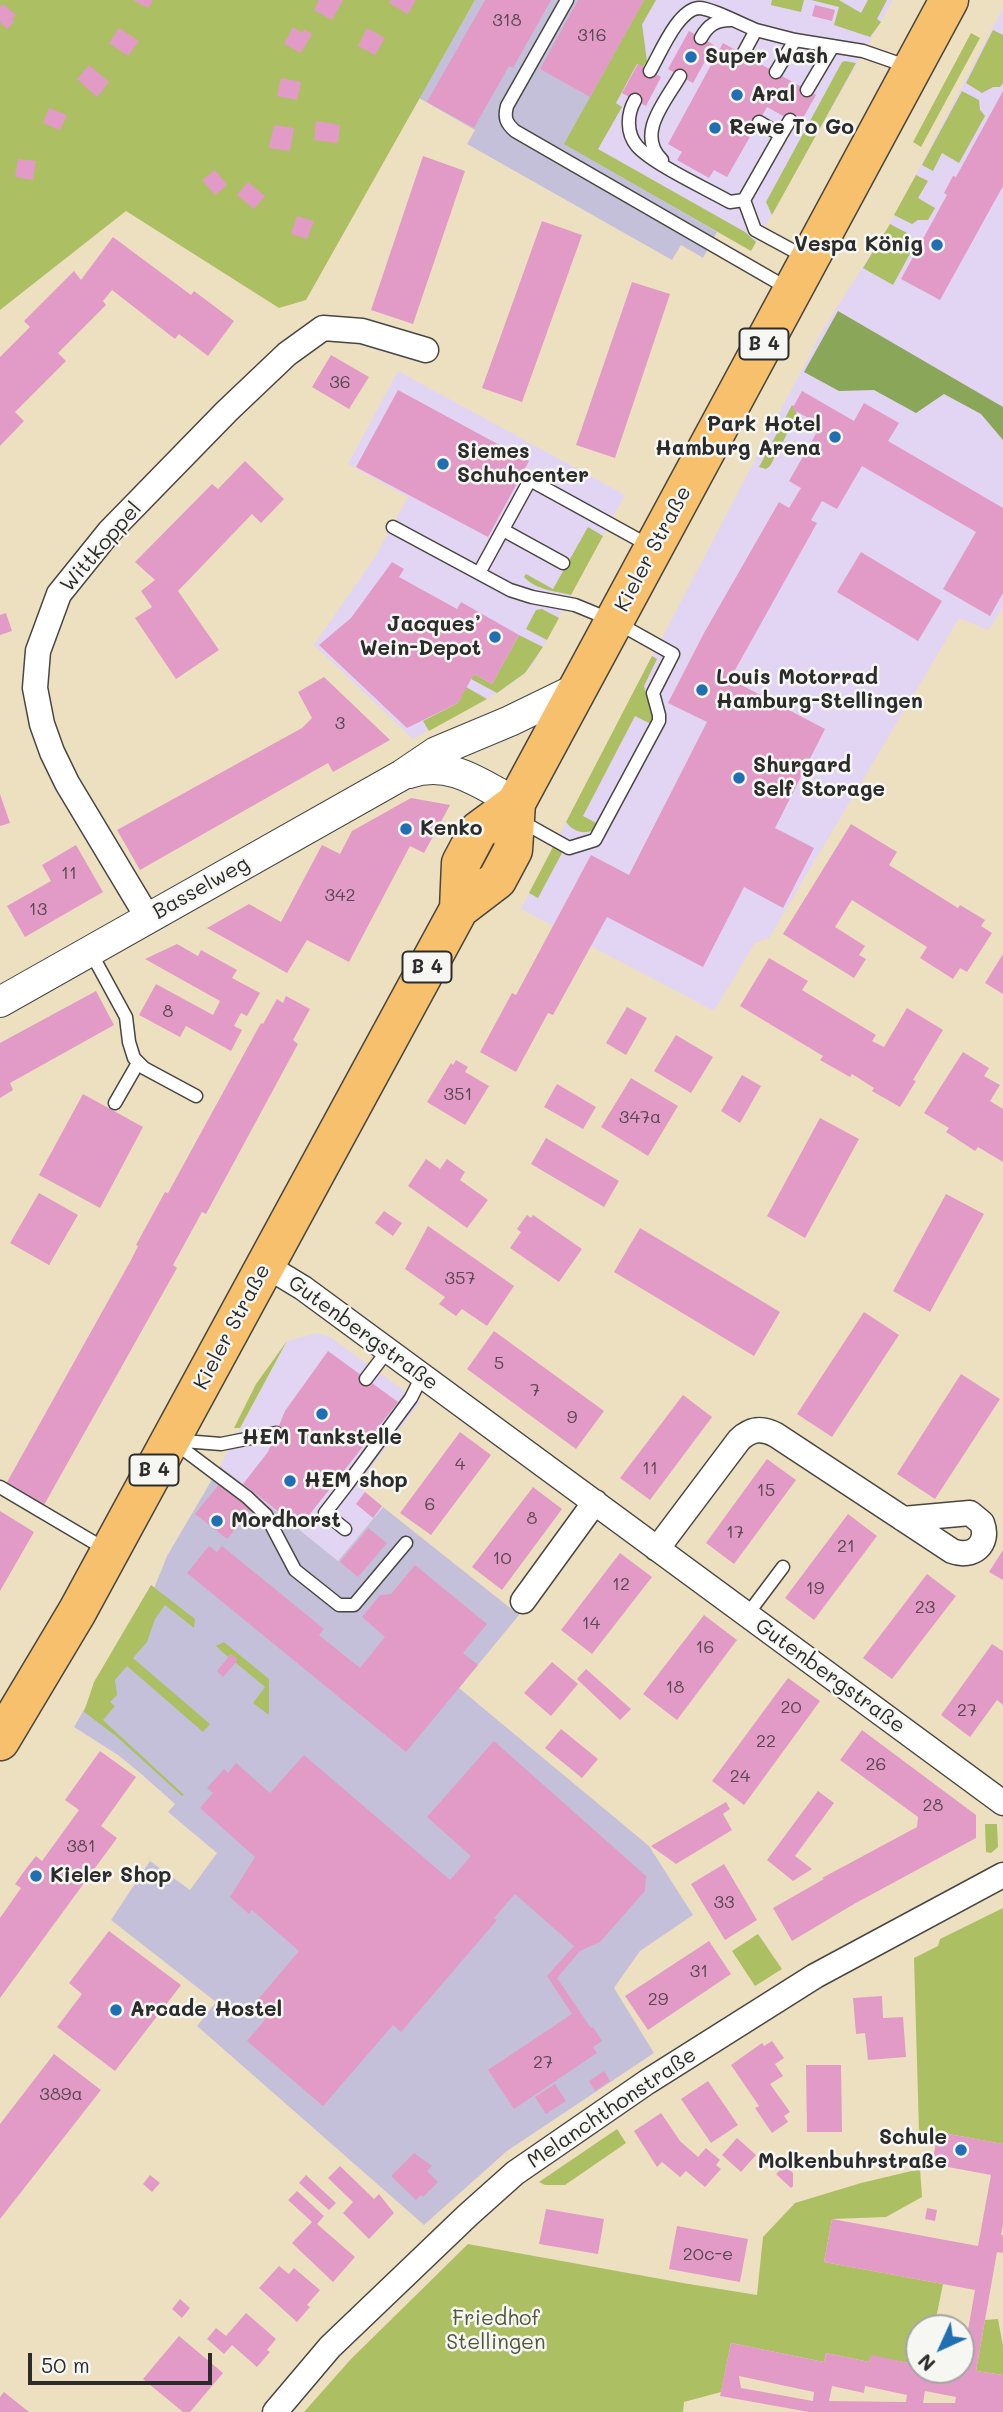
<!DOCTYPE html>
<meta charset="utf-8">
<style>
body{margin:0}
#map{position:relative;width:1003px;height:2412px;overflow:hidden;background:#ede0c0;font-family:Mali,sans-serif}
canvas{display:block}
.north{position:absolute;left:905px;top:2314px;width:70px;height:70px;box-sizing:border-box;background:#f6f6f2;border:2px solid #a5a5a2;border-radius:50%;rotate:225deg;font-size:19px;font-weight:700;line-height:28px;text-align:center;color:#2b2b2b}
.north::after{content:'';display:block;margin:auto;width:24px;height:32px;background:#1f6fb2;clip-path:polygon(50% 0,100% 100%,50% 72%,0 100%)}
.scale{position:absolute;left:28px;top:2353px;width:184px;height:32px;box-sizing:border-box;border:4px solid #2b2b2b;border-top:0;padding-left:9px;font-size:21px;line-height:24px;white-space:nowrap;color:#2b2b2b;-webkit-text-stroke:5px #f6f6f2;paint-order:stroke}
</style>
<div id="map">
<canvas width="1003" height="2412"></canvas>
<div class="north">N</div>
<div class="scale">50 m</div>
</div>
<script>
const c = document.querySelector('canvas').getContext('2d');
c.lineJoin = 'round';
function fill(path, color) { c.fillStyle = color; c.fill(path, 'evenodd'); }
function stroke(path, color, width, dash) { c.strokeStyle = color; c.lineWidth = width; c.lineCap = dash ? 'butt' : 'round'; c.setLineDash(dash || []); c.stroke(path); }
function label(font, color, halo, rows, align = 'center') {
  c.font = font + ' Mali,sans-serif'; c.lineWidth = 5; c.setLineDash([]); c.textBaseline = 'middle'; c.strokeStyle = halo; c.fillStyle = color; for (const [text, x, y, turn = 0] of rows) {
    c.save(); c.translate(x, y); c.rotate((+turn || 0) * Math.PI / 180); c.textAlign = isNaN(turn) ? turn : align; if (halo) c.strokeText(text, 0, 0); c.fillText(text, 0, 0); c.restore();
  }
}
fill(new Path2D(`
 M656,0H893L751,251L572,148Z
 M1003,8V608L988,630L959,618L769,938L755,943L714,1011L521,909L822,331L890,224Z
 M398,371L625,495L532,666L515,681L497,693L413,739L314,645L375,557L408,497L348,464Z
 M318,1333L331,1338L420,1402L358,1485L383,1507L338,1561L220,1466L287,1341Z`), '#e2d4f3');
fill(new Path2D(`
 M475,0H656L573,148L717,232L703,258L681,245L672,260L467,144L475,130L419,98Z
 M220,1466L338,1561L383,1507L519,1615L459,1688L649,1846L693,1915L640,1951L614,1988L654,2053L507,2151L424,2225L197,2026L216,2002L111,1920L150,1861L190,1890L217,1853L168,1812L175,1804L139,1772L118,1755L74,1727L155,1586L167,1556Z`), '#c5c0da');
fill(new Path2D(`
 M0,0H475L306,300L279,308L126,211L0,310Z
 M644,0H656L642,24L647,61L643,67L637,64L616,103L622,107L598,149L745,232L756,242L751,251L564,144Z
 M772,0H804L801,12L771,5Z
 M811,0H839L861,13L868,0H887L877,19L881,22L870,37L834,25L839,7Z
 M993,30L1003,35V83L1000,87H993L982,93L966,83Z
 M971,33L980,38L921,147L913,142Z
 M845,61L856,63L772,215L766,202L842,62Z
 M962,91L979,100L980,110L985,116L959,163L942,153L933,171L922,165Z
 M916,175L928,181L918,198L935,208L928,220H918L912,224L894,215Z
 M890,224L907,233V240L912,250L893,285L863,268Z
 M792,405L795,407L797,415L770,466L766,469L759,467Z
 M588,527L603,536L571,595C555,591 536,590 524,577L526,574L553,589Z
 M542,609L559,618L547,640L526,629L536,610Z
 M519,635L543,647L525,673L497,693L471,679L474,674L492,684Z
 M652,656L657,659L644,686L653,720L651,724L635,716L583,816L600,825C589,836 575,834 566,822Z
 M466,687L487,699L429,731L423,721L458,703Z
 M553,847L563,851L538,898L529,893Z
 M287,1341L240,1428H234L256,1384Z
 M151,1585L195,1619L194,1628L165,1605L155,1619L147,1642L133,1658L210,1724L203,1732L127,1666L115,1680L117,1695L110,1702L115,1706L103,1720L184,1795L182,1796L116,1736L84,1712L94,1682Z
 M224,1642L269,1679V1715L253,1703L265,1687L235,1662L237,1659L231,1654L228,1657L216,1646Z
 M985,1824H997L998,1847L991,1853L986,1852Z
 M1003,1908V2144L938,2132L919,2131L914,1958L938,1946L940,1939Z
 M758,1934L782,1969L755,1986L732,1951Z
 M617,2129L626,2143L565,2185H545L539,2182Z
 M920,2169L922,2197L886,2217L832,2219L824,2262L943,2284L934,2328H919V2356H915L914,2364L871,2356L869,2362L826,2353L824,2362L731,2343L721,2392L684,2402L683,2412H304L351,2359L468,2244L683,2283L757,2295L763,2237L795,2203L861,2183Z
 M998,2319L1003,2346V2375L976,2371L985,2320Z`), '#adbf63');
fill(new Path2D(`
 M838,311L1003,407V440L981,414L944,394L916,413L874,390L839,391L804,372Z`), '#8aa659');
fill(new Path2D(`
 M133,0H153L148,8Z
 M319,0H343L332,20L314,10Z
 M391,0H416L408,14L389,3Z
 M485,0H551L513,68L509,66L474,128L427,102Z
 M578,0H644L590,97L540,69Z
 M3,4L16,15L12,19L14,22L7,29L0,22V7Z
 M815,5L835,10L832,21L812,16Z
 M293,27L302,33L304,29L312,34L301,53L284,44Z
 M119,28L139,41L128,56L109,43Z
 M367,28L385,38L375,55L358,46Z
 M689,31L714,45L693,83L668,69Z
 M723,43L816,95L799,125L767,107L727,177L714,170L709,178L677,160L682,152L668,144Z
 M638,64L661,77L646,106L622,93Z
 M89,65L109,82L97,97L77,79Z
 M281,78L301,82L297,100L277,96Z
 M1003,91V186L940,300L901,279L947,195L944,193L953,176L956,177Z
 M49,108L67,115L60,130L43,123Z
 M316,121L340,125L338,143L314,140Z
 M274,125L294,128L290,151L269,148Z
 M423,156L465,171L413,324L371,310Z
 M18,159L36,161L33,180L15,177Z
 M215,170L227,185L215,195L202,180Z
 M248,182L265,196L254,209L237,195Z
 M297,216L314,221L307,239L291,234Z
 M542,221L582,235L522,402L482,388Z
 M113,237L191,295L194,291L234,321L208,356L179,334L175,339L112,290L103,301L106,305L58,353L66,361L15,412L24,421L0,446V357L30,327L24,321L74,271L81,280Z
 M632,282L670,294L615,458L576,445Z
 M331,355L369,377L349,409L312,387Z
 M398,390L529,461L488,537L356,467Z
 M802,391L854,421L864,403L899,423L888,441L1003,508V593L990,616L943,589L976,532L862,466L837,509L822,501L811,520L817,523L730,679L825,729L775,828L814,848L783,908L744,887L703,967L607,917L553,1015L548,1013L516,1072L480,1052L512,993L516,995L591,855L629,875L707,722L668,703L704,633L779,502L789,508L801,488L789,481L821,425L792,409Z
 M245,461L284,499L261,523L252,514L178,591L219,650L176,679L135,618L152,607L141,591L155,580L135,562L212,484L218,489Z
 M861,552L942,601L918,641L837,592Z
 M392,562L404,569L399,577L457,609L461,602L519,635L492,684L474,674L458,703L407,728L319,645L351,618Z
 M6,613L12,631L0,635V615Z
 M324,677L390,740L333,772L328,763L140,870L117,830L302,728L312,718L298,692Z
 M0,794L10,823L0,826Z
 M411,798L450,805L424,853L410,846L349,962L307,940L287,973L207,928L249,904L281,922L322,845L340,854L352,831Z
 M851,824L897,852L889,865L958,908L960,905L985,920L981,926L992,933L967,972L960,968L953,979L920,958L927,947L852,900L835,927L865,946L859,955L866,959L854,978L783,934Z
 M76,845L103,892L25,937L7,906L51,881L42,865Z
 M177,944L198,956L201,950L237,970L232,978L260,993L247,1016L241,1013L234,1026L242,1030L231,1051L186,1026L180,1037L139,1015L156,984L213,1015L220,1001L145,959Z
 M1003,954V994L985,983Z
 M769,958L808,981L802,990L876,1035L872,1041L884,1047L907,1008L943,1030L913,1080L916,1081L900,1107L872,1091L874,1088L852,1074L850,1077L820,1060L823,1056L740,1006Z
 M96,991L114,1025L10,1083L13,1090L0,1098V1043Z
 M286,996L310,1009L293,1040L298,1044L206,1214L202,1212L173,1265L177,1268L44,1505L6,1484L131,1260L138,1246L136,1245L165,1192L168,1193L261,1023L263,1024L277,999L283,1003Z
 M627,1007L647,1018L626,1055L606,1043Z
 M676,1035L713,1057L691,1093L654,1071Z
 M963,1052L989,1068L984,1076L1000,1085L990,1101L1003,1109V1162L978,1147L975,1151L946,1132L949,1128L924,1113Z
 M456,1060L468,1067L465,1072L489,1086L465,1125L427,1102L451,1063L453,1065Z
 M742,1075L761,1086L740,1123L721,1111Z
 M631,1078L678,1106L648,1156L601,1127Z
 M557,1084L596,1107L583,1129L544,1107Z
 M83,1094L143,1127L100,1208L39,1175Z
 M820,1118L859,1139L805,1238L767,1216Z
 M546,1138L619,1181L604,1207L531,1164Z
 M426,1159L440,1169L447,1159L465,1172L460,1180L488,1200L467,1228L408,1186Z
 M39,1193L78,1215L49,1265L10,1243Z
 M946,1194L984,1214L930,1312L893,1291Z
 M384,1211L402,1223L393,1236L375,1223Z
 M527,1215L531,1218L533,1215L582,1249L559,1282L510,1248L521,1232L517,1229Z
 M428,1226L514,1286L487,1326L462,1309L456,1316L439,1304L445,1297L405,1269Z
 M640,1228L780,1312L754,1356L614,1272Z
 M864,1312L899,1335L832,1437L797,1414Z
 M494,1331L604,1411L576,1449L467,1369Z
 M328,1351L398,1402L299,1528L243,1484L268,1452L285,1411Z
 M961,1374L1000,1399L935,1499L897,1474Z
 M683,1395L712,1417L650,1500L620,1478Z
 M460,1432L491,1455L431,1535L400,1513Z
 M767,1459L796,1480L734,1564L706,1543Z
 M220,1483L251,1509L227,1539L195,1514Z
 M533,1487L562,1509L502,1590L472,1567Z
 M365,1492L382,1506L373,1518L356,1504Z
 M0,1511L34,1532L0,1591Z
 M848,1514L877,1536L814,1620L785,1598Z
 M368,1528L387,1543L358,1577L340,1562Z
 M209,1546L217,1552L222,1546L324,1629L319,1635L360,1668L385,1637L362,1617L380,1595L391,1594L415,1565L487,1624L463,1653L478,1665L406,1752L187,1573Z
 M1003,1550V1580L989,1572Z
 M620,1553L652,1577L592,1654L561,1630Z
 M927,1574L956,1596L892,1679L863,1658Z
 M704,1615L737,1640L677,1720L643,1694Z
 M992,1644L1003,1651V1705L997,1700L970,1737L941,1715Z
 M231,1654L238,1660L223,1677L217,1671Z
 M552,1662L578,1684L551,1716L524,1693Z
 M586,1669L631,1709L620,1720L577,1679Z
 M788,1678L820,1701L744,1805L712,1781Z
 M561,1729L598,1759L582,1778L545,1748Z
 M862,1730L976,1815V1838L854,1904L792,1941L773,1908L824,1879L822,1878L917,1827L918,1817L840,1760Z
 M494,1741L646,1876L645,1891L600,1942L580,1951L557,1978L591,2028L593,2027L602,2041L593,2047L597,2053L514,2109L488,2070L572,2014L547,1976L574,1946L515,1894L494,1918L497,1920L401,2032L393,2025L323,2106L247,2041L269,2015L255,2003L299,1951L252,1910L249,1914L230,1897L255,1857L200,1808L213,1793L207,1788L224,1769L228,1773L236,1763L270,1793L304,1755L450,1880L471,1856L427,1817Z
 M100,1751L136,1777L101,1826L117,1838L0,1998V1918L21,1888L15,1884L25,1870L36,1856L42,1861L79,1810L65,1800Z
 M818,1791L834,1803L795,1856L812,1869L793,1881L767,1860Z
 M726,1802L730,1809L723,1814L732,1830L676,1864L651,1846Z
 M724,1864L757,1920L725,1940L691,1884Z
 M109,1931L181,1985L115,2071L57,2027L82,1994L69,1983Z
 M709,1941L731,1974L648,2030L625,1996Z
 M882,1996L883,2018L903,2017L906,2057L868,2060L865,2033L856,2034L853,1998Z
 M772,2041L784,2058L775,2064L783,2076L770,2084L790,2112L784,2116L788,2122L772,2133L755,2108L759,2106L731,2065L762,2043L764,2046Z
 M54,2054L101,2090L0,2219V2124Z
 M806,2065H841L842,2132H807Z
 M604,2071L610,2081L595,2091L589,2081Z
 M708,2081L738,2125L711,2143L681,2099Z
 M555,2084L566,2101L546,2114L535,2097Z
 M661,2113L680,2141L698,2157L706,2148L720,2160L716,2165L721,2169L705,2187L686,2171L680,2177L662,2162L657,2167L634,2131Z
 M938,2132L1003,2144V2224L1001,2235H1003V2253L997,2252L976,2371L1003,2375V2412H809L720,2396L731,2343L824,2362L826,2353L869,2362L871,2355L914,2364L915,2356H919V2370H961L975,2290L824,2262L832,2219L978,2246L991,2175L932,2164ZM739,2376L814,2392L813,2401L741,2388ZM832,2386L864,2393L865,2386L907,2395L906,2402L829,2401ZM925,2391L956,2397L955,2403H923Z
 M737,2138L756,2155L741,2172L722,2155Z
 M414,2153L432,2166L427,2171L438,2182L423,2197L421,2195L416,2200L391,2176Z
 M781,2161L793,2173V2186L791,2188L776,2174L780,2170L776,2167Z
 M340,2166L374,2199L379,2194L394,2213L369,2239L343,2213L353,2202L328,2178Z
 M150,2175L160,2183L152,2192L143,2184Z
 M306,2175L336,2203L329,2210L299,2183Z
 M297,2191L324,2216L317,2224L355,2257L333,2282L292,2243L312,2222L288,2200Z
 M927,2208L937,2210L935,2221L925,2219Z
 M546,2209L604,2219L598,2254L539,2244Z
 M677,2226L748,2239L740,2282L669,2269Z
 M279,2266L289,2274L294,2268L320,2290L307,2305L310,2307L297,2322L259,2288Z
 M180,2299L190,2308L182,2318L172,2309Z
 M246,2313L276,2339L267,2350L270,2352L257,2367L232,2345L224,2354L207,2339L216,2328L226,2336Z
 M179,2336L223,2373L190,2412H183L143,2379Z
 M4,2392L29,2412H0V2397Z`), '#e29bc6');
const service = new Path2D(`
 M567,0L507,106C504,118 506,123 515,131L789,289
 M701,38C708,25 716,20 731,20
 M743,54L756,30L795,40L863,51L909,67
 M650,71C660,54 678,9 699,8C711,8 743,25 756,30
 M776,72L795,40
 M807,90L833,46
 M635,100C627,114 626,133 637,146C653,164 707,189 730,202L744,200
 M759,122L781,135L744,200L755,230L805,257
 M781,135L790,120
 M662,160C635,134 666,101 680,76
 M393,527L510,590L532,597L575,605L614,621L673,654L653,693L659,715V721L595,840L569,848L519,820
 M503,530L563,563
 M479,573L530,480L650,546
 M90,951L126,1017L129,1042L134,1058L144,1068L196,1096
 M115,1103L138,1063
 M366,1379L388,1350
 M276,1433L221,1444L171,1440L247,1497L266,1515L295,1570L339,1605H354L406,1543
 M338,1479L346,1486L325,1513L345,1529
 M346,1486L411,1398L422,1376
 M0,1487L105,1549
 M747,1615L783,1567`);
const minor = new Path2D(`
 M148,918L67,783L52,752L42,724L35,688L38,651L59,594L109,532L227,411L287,354L323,328L362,331L426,350
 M265,1265L303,1288L1003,1803
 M657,1549L739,1440C750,1429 762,1427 776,1435L952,1551C973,1559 990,1544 982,1523L970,1513L903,1519
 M523,1601L595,1502
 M275,2412L330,2347L468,2215L515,2173L647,2082L815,1976L1003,1875`);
const tertiary = new Path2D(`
 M409,773C450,759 481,784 516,803
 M0,1002L402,775L436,752L510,721L578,688`);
const primary = new Path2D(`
 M459,909L497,880L513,850L516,803
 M0,1741L77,1612L459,909L461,863L478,831L516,803L949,0`);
stroke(service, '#484641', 15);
stroke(minor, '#484641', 27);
stroke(tertiary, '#484641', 32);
stroke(primary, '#484641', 41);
stroke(service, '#fff', 12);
stroke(minor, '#fff', 24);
stroke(tertiary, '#fff', 30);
stroke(primary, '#f7c06c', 38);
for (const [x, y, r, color] of [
 [691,57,7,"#1f6fb2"],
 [737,95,7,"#1f6fb2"],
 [715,128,7,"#1f6fb2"],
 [937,245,7,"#1f6fb2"],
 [835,437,7,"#1f6fb2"],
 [443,464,7,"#1f6fb2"],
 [495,637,7,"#1f6fb2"],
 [702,690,7,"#1f6fb2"],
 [739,778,7,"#1f6fb2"],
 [406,829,7,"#1f6fb2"],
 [322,1414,7,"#1f6fb2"],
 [290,1481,7,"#1f6fb2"],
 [217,1521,7,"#1f6fb2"],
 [36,1876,7,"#1f6fb2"],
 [116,2010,7,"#1f6fb2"],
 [961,2150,7,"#1f6fb2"]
]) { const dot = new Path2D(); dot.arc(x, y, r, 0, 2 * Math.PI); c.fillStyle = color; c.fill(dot); stroke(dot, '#f6f6f2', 2.5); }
label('18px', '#594752', null, [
 ["318",507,20],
 ["316",592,35],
 ["36",340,382],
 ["3",340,723],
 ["11",69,873],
 ["342",340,895],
 ["13",38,909],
 ["8",168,1011],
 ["351",458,1094],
 ["347a",640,1117],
 ["357",460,1278],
 ["5",499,1363],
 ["7",535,1390],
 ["9",572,1417],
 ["4",460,1464],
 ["11",650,1468],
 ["15",766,1490],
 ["6",430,1504],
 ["8",532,1518],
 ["17",735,1532],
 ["21",846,1546],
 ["10",502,1558],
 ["12",621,1584],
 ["19",815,1588],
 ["23",925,1607],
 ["14",591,1623],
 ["16",705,1647],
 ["18",675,1687],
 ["20",791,1707],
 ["27",967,1710],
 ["22",766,1741],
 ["26",876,1764],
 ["24",740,1776],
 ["28",933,1805],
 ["381",81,1846],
 ["33",724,1902],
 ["31",699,1971],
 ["29",658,1999],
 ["27",543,2062],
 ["389a",61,2094],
 ["20c-e",708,2254]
]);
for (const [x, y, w] of [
 [764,344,49],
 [427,967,49],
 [154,1470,49]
]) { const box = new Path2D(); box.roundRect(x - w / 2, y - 15.5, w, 31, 5); c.fillStyle = '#f6f6f2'; c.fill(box); stroke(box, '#2b2b2b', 2); }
label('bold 19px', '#2b2b2b', null, [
 ["B 4",764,344],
 ["B 4",427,967],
 ["B 4",154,1470]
]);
label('bold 21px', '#2b2b2b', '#f6f6f2', [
 ["Super Wash",705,57],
 ["Aral",751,95],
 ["Rewe To Go",729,128],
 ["Vespa König",923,245,"right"],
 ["Park Hotel",821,425,"right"],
 ["Hamburg Arena",821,449,"right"],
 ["Siemes",457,452],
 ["Schuhcenter",457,476],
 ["Jacques’",481,625,"right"],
 ["Wein-Depot",481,649,"right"],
 ["Louis Motorrad",716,678],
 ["Hamburg-Stellingen",716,702],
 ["Shurgard",753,766],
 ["Self Storage",753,790],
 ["Kenko",420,829],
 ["HEM Tankstelle",322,1438,"center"],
 ["HEM shop",304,1481],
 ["Mordhorst",231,1521],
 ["Kieler Shop",50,1876],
 ["Arcade Hostel",130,2010],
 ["Schule",947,2138,"right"],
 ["Molkenbuhrstraße",947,2162,"right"]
], 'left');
label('21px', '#2b2b2b', '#f6f6f2', [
 ["Wittkoppel",101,547,-49],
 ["Kieler Straße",653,549,-62],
 ["Basselweg",201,888,-29],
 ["Kieler Straße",232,1327,-62],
 ["Gutenbergstraße",363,1333,36],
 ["Gutenbergstraße",830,1676,36],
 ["Melanchthonstraße",612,2108,-34]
]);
label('21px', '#52573c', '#f6f6f2', [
 ["Friedhof",496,2319],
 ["Stellingen",496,2343]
]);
</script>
